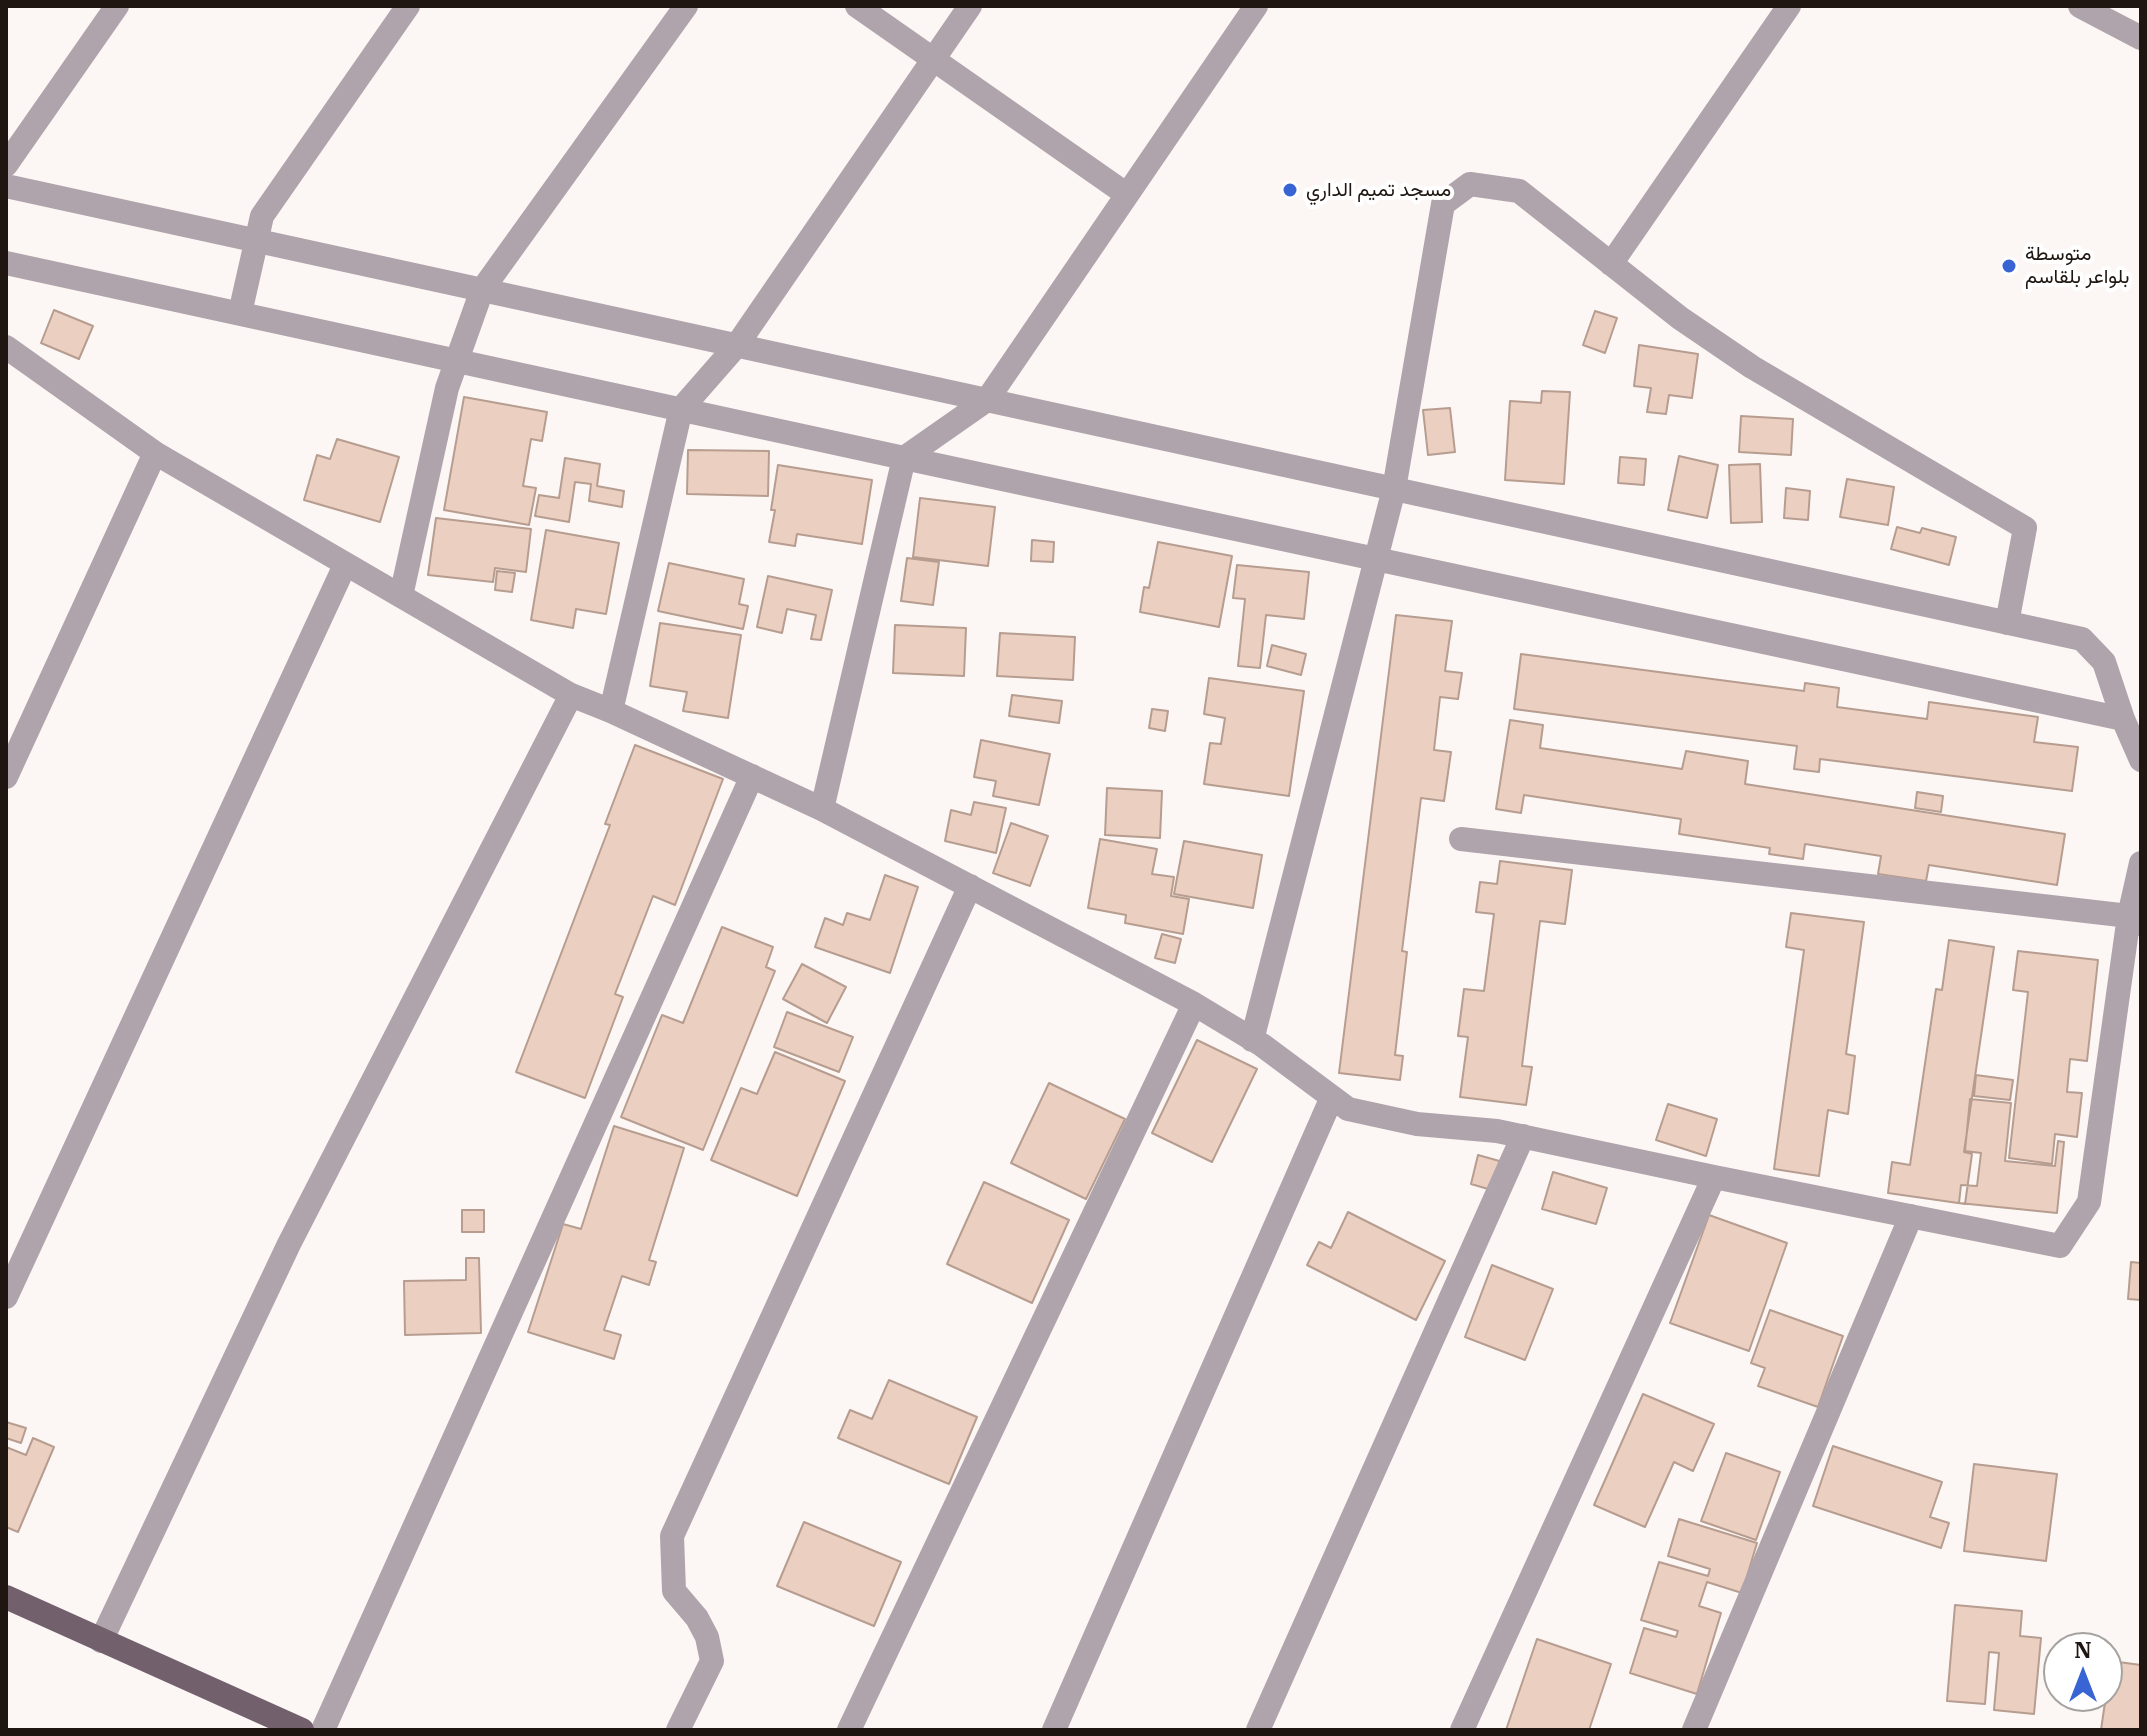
<!DOCTYPE html>
<meta charset="utf-8">
<style>
body{margin:0}
#map{position:relative;width:2147px;height:1736px;overflow:hidden;background:#fcf7f4;font-family:"IBM Plex Serif",serif}
canvas{display:block}
.frame{position:absolute;inset:0;border:8px solid #1f1611;pointer-events:none}
.north{position:absolute;left:2043px;top:1632px;width:80px;height:80px;box-sizing:border-box;background:#fff;border:2px solid #a5a2a0;border-radius:50%;rotate:0deg;font-size:22px;font-weight:700;line-height:32px;text-align:center;color:#1f1611}
.north::after{content:'';display:block;margin:auto;width:28px;height:36px;background:#3864d4;clip-path:polygon(50% 0,100% 100%,50% 72%,0 100%)}
</style>
<div id="map">
<canvas width="2147" height="1736"></canvas>
<div class="frame"></div>
<div class="north">N</div>
</div>
<script>
const c = document.querySelector('canvas').getContext('2d');
c.lineJoin = 'round';
function fill(path, color) { c.fillStyle = color; c.fill(path, 'evenodd'); }
function stroke(path, color, width, dash) { c.strokeStyle = color; c.lineWidth = width; c.lineCap = dash ? 'butt' : 'round'; c.setLineDash(dash || []); c.stroke(path); }
function label(font, color, halo, rows, align = 'center') {
  c.font = font + ' "IBM Plex Serif",Vazirmatn,serif'; c.lineWidth = 8; c.setLineDash([]); c.textBaseline = 'middle'; c.strokeStyle = halo; c.fillStyle = color; for (const [text, x, y, turn = 0] of rows) {
    c.save(); c.translate(x, y); c.rotate((+turn || 0) * Math.PI / 180); c.textAlign = isNaN(turn) ? turn : align; if (halo) c.strokeText(text, 0, 0); c.fillText(text, 0, 0); c.restore();
  }
}
const building = new Path2D(`
 M54,310L93,326L79,359L41,343Z
 M1595,311L1617,318L1605,353L1583,345Z
 M1639,345L1698,354L1692,398L1669,395L1666,414L1647,412L1651,388L1634,386Z
 M1542,391L1570,392L1564,484L1505,480L1510,401L1541,403Z
 M464,397L547,412L542,441L531,439L523,486L536,488L529,525L444,510Z
 M1450,408L1455,452L1428,455L1423,410Z
 M1741,416L1793,419L1791,455L1739,452Z
 M337,439L399,457L380,522L304,500L317,455L330,459Z
 M688,450L769,451L768,496L687,494Z
 M1679,456L1718,465L1707,518L1668,510Z
 M1620,457L1646,459L1644,485L1618,483Z
 M565,458L600,464L597,486L624,491L622,507L589,501L591,484L575,482L569,522L535,516L539,495L559,498Z
 M1760,464L1762,522L1731,523L1729,465Z
 M778,465L872,480L862,544L797,534L795,546L769,542L775,510H771Z
 M1847,479L1894,487L1888,525L1840,517Z
 M1786,488L1810,491L1808,520L1784,518Z
 M920,498L995,507L988,566L913,557Z
 M436,518L531,529L526,572L495,568L493,582L428,575Z
 M1897,527L1920,533L1922,528L1956,537L1949,565L1891,549Z
 M546,530L619,543L606,614L576,609L573,628L531,620Z
 M1032,540L1054,542L1053,562L1031,561Z
 M1158,542L1232,556L1219,627L1140,612L1144,587L1149,588Z
 M907,558L939,562L933,605L901,601Z
 M669,563L744,579L739,604L748,606L743,629L658,611Z
 M1237,565L1309,572L1304,619L1266,615L1260,668L1238,666L1245,599L1233,598Z
 M497,571L515,573L512,592L495,590Z
 M768,576L832,590L821,640L811,639L816,615L787,609L782,633L757,627Z
 M1396,615L1452,621L1445,671L1462,673L1458,699L1440,697L1434,750L1451,752L1444,801L1421,798L1402,951L1407,952L1395,1055L1403,1056L1400,1080L1339,1073Z
 M660,623L741,635L728,718L683,711L687,692L650,686Z
 M895,625L966,628L964,676L893,673Z
 M1000,633L1075,637L1073,680L997,676Z
 M1272,645L1306,654L1301,675L1267,666Z
 M1521,654L1804,691L1805,683L1839,688L1837,707L1927,719L1929,702L2038,717L2034,742L2078,747L2072,791L1820,759L1819,772L1794,769L1797,746L1514,709Z
 M1209,678L1304,691L1289,796L1204,784L1210,743L1221,744L1225,718L1204,714Z
 M1012,695L1062,701L1059,723L1009,716Z
 M1152,709L1168,711L1165,731L1149,728Z
 M1510,720L1543,725L1540,748L1682,769L1686,751L1748,761L1745,784L2065,834L2057,885L1929,865L1926,881L1878,874L1881,856L1805,844L1803,859L1769,854L1770,848L1679,834L1681,819L1524,795L1521,813L1496,809Z
 M981,740L1050,754L1039,805L993,796L996,781L974,777Z
 M635,745L723,779L675,905L653,896L615,994L623,997L585,1098L516,1072L610,825L605,824Z
 M1107,788L1162,791L1160,838L1105,835Z
 M1917,792L1943,796L1941,812L1915,808Z
 M974,802L1006,808L996,853L945,841L951,810L971,815Z
 M1011,823L1048,836L1030,886L993,873Z
 M1100,839L1157,849L1152,874L1174,877L1171,896L1189,899L1183,934L1125,923L1126,915L1088,908Z
 M1184,841L1262,855L1253,908L1174,894Z
 M1500,861L1572,870L1565,924L1540,921L1522,1066L1532,1067L1526,1105L1460,1097L1468,1037L1458,1036L1464,989L1484,991L1494,914L1476,912L1480,882L1497,884Z
 M885,875L918,887L890,973L815,947L825,918L843,925L847,913L870,920Z
 M1791,913L1864,922L1846,1054L1855,1056L1848,1114L1828,1110L1819,1176L1774,1169L1804,950L1786,947Z
 M722,927L773,947L766,967L775,971L703,1150L621,1117L662,1015L683,1023Z
 M1162,934L1181,939L1175,963L1155,958Z
 M1949,940L1994,947L1964,1152L1972,1154L1965,1204L1888,1193L1892,1162L1910,1165L1936,989L1942,990Z
 M2018,951L2098,960L2087,1061L2070,1059L2067,1092L2082,1093L2077,1137L2055,1134L2052,1164L2009,1158L2028,992L2013,990Z
 M802,964L846,987L827,1023L783,999Z
 M787,1012L853,1037L839,1072L774,1047Z
 M1197,1040L1257,1069L1212,1162L1152,1133Z
 M775,1052L845,1081L797,1196L711,1160L741,1088L757,1094Z
 M1976,1075L2013,1080L2010,1100L1974,1096Z
 M1049,1083L1125,1119L1086,1199L1011,1163Z
 M1970,1099L2011,1103L2005,1161L2055,1166L2058,1141L2064,1142L2057,1213L1959,1203L1961,1185L1977,1186L1981,1153L1965,1151Z
 M1668,1104L1717,1119L1706,1156L1656,1140Z
 M614,1126L684,1148L649,1260L656,1262L649,1285L622,1276L604,1330L621,1335L614,1359L528,1332L563,1224L581,1229Z
 M1478,1155L1503,1162L1495,1191L1471,1184Z
 M1553,1172L1607,1188L1596,1224L1542,1209Z
 M984,1182L1069,1220L1032,1303L947,1264Z
 M462,1210H484V1232H462Z
 M1348,1212L1445,1261L1416,1320L1307,1265L1319,1242L1331,1248Z
 M1709,1215L1787,1243L1749,1351L1670,1323Z
 M466,1258H479L481,1333L405,1335L404,1281L466,1280Z
 M2131,1262L2141,1263V1300L2128,1299Z
 M1492,1265L1553,1289L1525,1360L1465,1337Z
 M1770,1310L1843,1336L1818,1407L1758,1386L1765,1368L1751,1363Z
 M889,1380L977,1417L949,1484L838,1438L850,1410L872,1419Z
 M1643,1394L1714,1424L1693,1471L1674,1462L1645,1527L1594,1505Z
 M6,1422L26,1428L21,1443L6,1438Z
 M33,1438L54,1447L18,1532L6,1527V1447L26,1455Z
 M1833,1446L1942,1482L1930,1517L1949,1523L1941,1548L1813,1506Z
 M1726,1453L1780,1472L1756,1540L1701,1521Z
 M1974,1464L2057,1474L2046,1561L1964,1551Z
 M1679,1519L1757,1543L1742,1593L1707,1582L1699,1606L1721,1613L1697,1694L1630,1673L1644,1628L1676,1637L1678,1631L1641,1620L1659,1562L1708,1576L1710,1569L1668,1556Z
 M804,1522L901,1562L874,1626L777,1586Z
 M1955,1605L2022,1611L2020,1636L2041,1638L2034,1714L1994,1710L1999,1653L1989,1652L1985,1704L1947,1701Z
 M1537,1639L1611,1664L1589,1730H1506Z
 M2111,1661L2141,1665V1730H2101Z`);
fill(building, '#ebd0c2');
stroke(building, '#b69d90', 2);
stroke(new Path2D(`
 M857,6L1126,194
 M2080,6L2141,38
 M6,165L117,6
 M6,186L2082,639L2104,662L2123,719L2141,760
 M6,263L904,458L2123,719
 M1611,264L1789,6
 M240,313L262,216L408,6
 M6,347L155,453L571,695L611,711L822,809L1194,1004L1262,1045L1348,1109L1417,1124L1497,1131L1714,1177L2060,1246L2089,1202L2129,916L2141,863
 M401,596L447,388L482,290L686,6
 M611,711L681,409L737,345L970,6
 M6,777L155,453
 M822,809L904,458L987,400L1256,6
 M1461,839L2129,916L2140,924
 M1252,1040L1394,489L1443,204L1470,184L1519,191L1680,318L1752,367L2025,528L2007,623
 M6,1297L345,565
 M101,1641L289,1244L571,695
 M323,1730L752,776
 M678,1730L712,1661L707,1637L697,1618L674,1591L672,1536L970,886
 M849,1730L1194,1004
 M1054,1730L1332,1097
 M1258,1730L1523,1136
 M1462,1730L1714,1177
 M1694,1730L1911,1216`), '#afa4ac', 24);
stroke(new Path2D(`
 M6,1597L302,1730`), '#72606d', 24);
for (const [x, y, r, color] of [
 [1290,190,8,"#3864d4"],
 [2009,266,8,"#3864d4"]
]) { const dot = new Path2D(); dot.arc(x, y, r, 0, 2 * Math.PI); c.fillStyle = color; c.fill(dot); stroke(dot, '#fff', 3); }
label('20px', '#1f1611', '#fff', [
 ["مسجد تميم الداري",1306,190],
 ["متوسطة",2025,254],
 ["بلواعر بلقاسم",2025,277]
], 'left');
</script>
